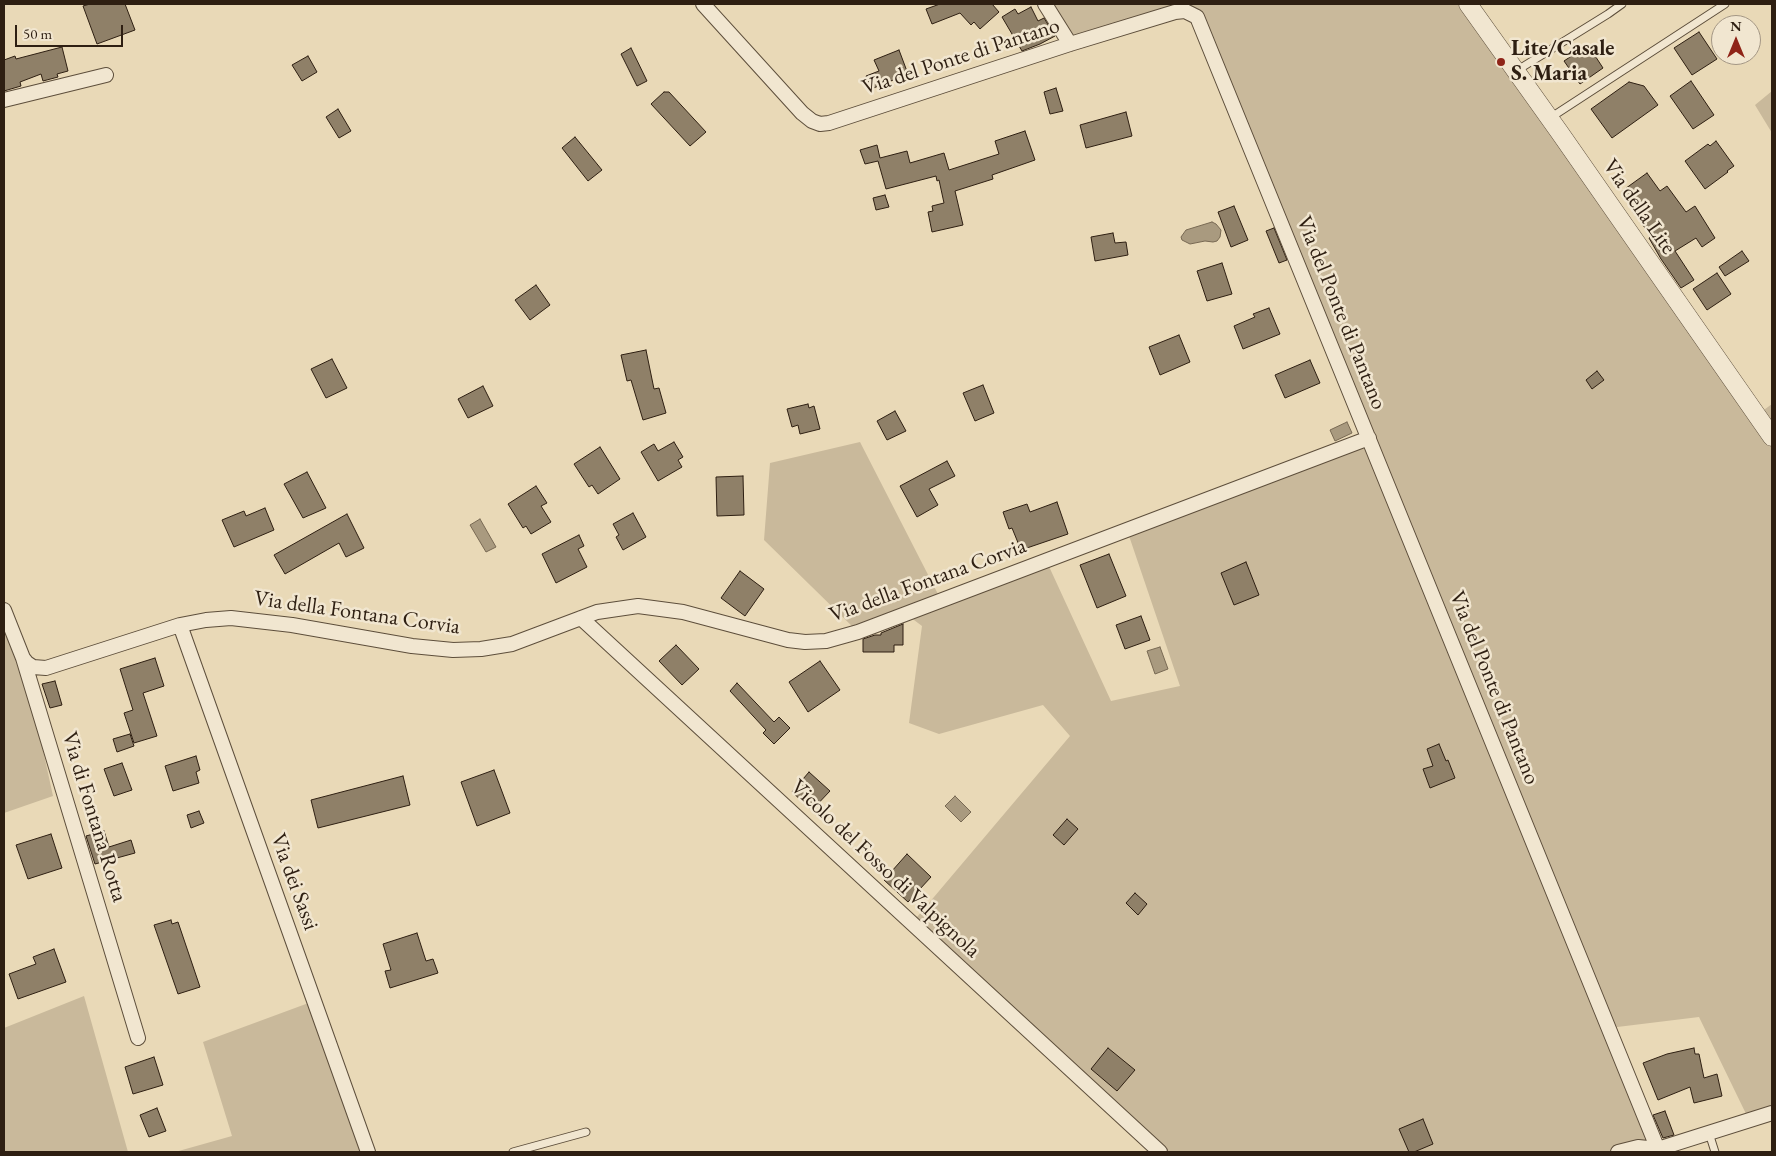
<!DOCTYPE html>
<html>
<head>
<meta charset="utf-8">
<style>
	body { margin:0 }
	#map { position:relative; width:1776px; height:1156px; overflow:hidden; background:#e9d9b7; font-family:"EB Garamond",serif }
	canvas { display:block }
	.frame { position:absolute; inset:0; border:5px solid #2e1f12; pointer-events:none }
	.north { position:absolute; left:1711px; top:15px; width:50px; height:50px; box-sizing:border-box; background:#f1e6d0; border:1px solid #a39684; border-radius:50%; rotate:0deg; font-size:14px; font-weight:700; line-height:20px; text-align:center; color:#2e1f12 }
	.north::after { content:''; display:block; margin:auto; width:18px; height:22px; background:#8f2418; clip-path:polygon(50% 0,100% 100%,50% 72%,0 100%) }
	.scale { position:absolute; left:15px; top:25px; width:108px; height:22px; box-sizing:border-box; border:2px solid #2e1f12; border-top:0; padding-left:6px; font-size:15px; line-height:18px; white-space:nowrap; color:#2e1f12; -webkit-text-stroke:4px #f1e6d0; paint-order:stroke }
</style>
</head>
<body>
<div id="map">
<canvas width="1776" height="1156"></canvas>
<div class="frame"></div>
<div class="north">N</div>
<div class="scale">50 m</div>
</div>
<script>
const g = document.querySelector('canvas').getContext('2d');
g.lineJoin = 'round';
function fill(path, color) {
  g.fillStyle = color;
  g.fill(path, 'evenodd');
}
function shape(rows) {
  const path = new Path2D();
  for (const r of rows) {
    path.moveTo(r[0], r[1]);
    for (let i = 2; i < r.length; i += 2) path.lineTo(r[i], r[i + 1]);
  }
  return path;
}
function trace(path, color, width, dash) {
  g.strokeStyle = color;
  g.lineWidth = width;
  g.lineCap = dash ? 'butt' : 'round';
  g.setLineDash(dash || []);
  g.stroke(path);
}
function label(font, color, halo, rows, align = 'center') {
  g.font = font + ' "EB Garamond",serif';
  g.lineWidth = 5;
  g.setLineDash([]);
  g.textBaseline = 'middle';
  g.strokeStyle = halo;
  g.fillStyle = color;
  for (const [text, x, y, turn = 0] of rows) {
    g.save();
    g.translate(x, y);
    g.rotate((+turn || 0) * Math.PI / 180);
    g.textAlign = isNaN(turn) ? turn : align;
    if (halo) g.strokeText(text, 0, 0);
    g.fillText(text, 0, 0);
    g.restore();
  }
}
fill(shape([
	[1045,4,1470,4,1757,415,1772,404,1772,1113,1749,1120,1699,1017,1609,1028,1658,1149,1618,1152,1160,1152,912,923,1070,736,1043,705,939,734,909,723,922,626,906,614,858,632,764,540,770,463,860,442,941,600,1046,560,1111,701,1180,686,1126,527,1369,438,1193,14,1070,44],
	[1772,91,1772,133,1755,105],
	[4,615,23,658,53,796,4,813],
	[84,996,128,1152,4,1152,4,1028],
	[314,1001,368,1152,175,1152,232,1136,203,1042]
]), '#c9b99b');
const water = shape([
	[1212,222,1216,224,1221,230,1220,237,1217,241,1213,242,1205,241,1190,244,1182,240,1181,237,1186,230,1212,222],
	[1347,422,1352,433,1335,441,1330,430,1347,422],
	[480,519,496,547,486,552,470,525,480,519],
	[1160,647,1168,669,1155,674,1147,651,1160,647],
	[955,796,971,812,961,822,945,806,955,796]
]);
fill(water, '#a99a7f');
trace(water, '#786953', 1);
const building = shape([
	[90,4,125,4,135,30,97,44,83,6,90,4],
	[940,4,992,4,999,12,980,29,974,22,971,25,960,13,932,24,926,9,940,4],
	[1031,7,1038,21,1044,18,1055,36,1040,44,1022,51,1002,17,1015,9,1018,14,1031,7],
	[1699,32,1717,59,1692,75,1674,48,1699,32],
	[1588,45,1603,68,1580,84,1564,61,1588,45],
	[62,47,68,71,57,74,58,77,43,81,41,74,20,82,21,86,4,91,4,60,15,56,16,59,62,47],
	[631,48,647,81,637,86,621,54,631,48],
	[899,50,908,74,871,89,866,76,879,71,874,60,899,50],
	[308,56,317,72,302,81,292,65,308,56],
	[1691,81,1714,115,1693,129,1670,96,1691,81],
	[1629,82,1644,86,1658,105,1612,138,1591,109,1629,82],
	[1056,88,1063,111,1050,114,1044,92,1056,88],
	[664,92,669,92,706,132,690,146,651,104,664,92],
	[338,109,351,131,339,138,326,117,338,109],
	[1126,112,1132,136,1086,148,1080,125,1126,112],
	[1025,131,1035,160,992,175,993,179,955,191,963,225,932,232,928,212,933,211,932,206,944,203,939,180,937,181,936,176,886,189,878,161,865,164,860,150,877,145,880,158,907,151,910,163,944,153,949,170,999,154,995,141,1025,131],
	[575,137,602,170,588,181,562,148,575,137],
	[1716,141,1734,166,1727,171,1728,172,1705,189,1685,161,1708,144,1710,146,1716,141],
	[1647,173,1660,191,1667,186,1686,212,1695,206,1715,238,1702,247,1696,238,1675,251,1694,280,1681,288,1661,259,1649,238,1651,236,1633,212,1636,209,1622,191,1647,173],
	[885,195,889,207,876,210,873,198,885,195],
	[1234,206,1248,240,1231,247,1218,212,1234,206],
	[1274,228,1287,260,1279,263,1266,231,1274,228],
	[1113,233,1115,243,1126,242,1128,255,1095,261,1091,237,1113,233],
	[1742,251,1749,261,1725,276,1719,267,1742,251],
	[1222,263,1232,294,1207,301,1197,271,1222,263],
	[1717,273,1731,294,1707,310,1693,289,1717,273],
	[536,285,550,305,530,320,515,300,536,285],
	[1269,308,1280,334,1243,349,1234,326,1255,317,1253,314,1269,308],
	[1179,335,1190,362,1160,375,1149,347,1179,335],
	[646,350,654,389,659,388,666,413,643,420,631,380,627,381,621,355,646,350],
	[332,359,347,388,326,398,311,369,332,359],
	[1310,360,1320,383,1285,398,1275,375,1310,360],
	[1597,371,1604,380,1592,389,1586,380,1597,371],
	[983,385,994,413,975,421,963,393,983,385],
	[483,386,493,406,468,418,458,399,483,386],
	[808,404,809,408,814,406,820,429,800,434,798,425,792,427,787,409,808,404],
	[895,411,906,431,887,440,877,421,895,411],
	[674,442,683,457,678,460,682,467,658,481,641,452,654,444,658,451,674,442],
	[600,447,620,479,598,494,592,485,589,487,574,464,600,447],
	[947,461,955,476,929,489,938,505,917,517,900,486,947,461],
	[307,472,326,508,303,518,284,484,307,472],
	[743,476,744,515,717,516,716,477,743,476],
	[536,486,547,503,541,506,551,522,531,534,526,526,523,528,508,504,536,486],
	[1057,502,1068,534,1021,550,1012,528,1009,529,1003,512,1027,504,1030,512,1057,502],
	[265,508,274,530,234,547,222,520,244,511,246,516,265,508],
	[633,513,646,537,623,550,616,537,619,535,613,524,633,513],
	[347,514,364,548,346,557,339,543,285,574,274,555,347,514],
	[579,535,584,546,578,549,587,567,556,583,542,554,579,535],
	[1109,554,1126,596,1097,608,1080,565,1109,554],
	[1246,562,1259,595,1234,605,1221,573,1246,562],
	[740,571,764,589,745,616,721,598,740,571],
	[1141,616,1150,640,1125,649,1116,625,1141,616],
	[903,624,903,645,894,645,894,652,863,652,863,639,875,635,881,635,881,633,903,624],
	[676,645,699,669,682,685,659,661,676,645],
	[155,658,164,686,143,693,157,736,134,743,124,713,133,710,120,669,155,658],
	[820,661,840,690,808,712,789,682,820,661],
	[55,681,62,705,50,708,42,684,55,681],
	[737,683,774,722,779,717,790,728,774,744,763,733,766,730,730,691,737,683],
	[130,734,134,746,117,752,113,739,130,734],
	[1439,744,1446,761,1448,760,1455,778,1430,788,1423,769,1433,766,1427,749,1439,744],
	[196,756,200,770,196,772,199,783,173,791,165,766,196,756],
	[122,763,132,790,114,796,104,769,122,763],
	[494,770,510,813,477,826,461,782,494,770],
	[809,772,830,791,812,810,792,792,809,772],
	[403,776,410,805,318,828,311,800,403,776],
	[199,811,204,823,191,828,187,815,199,811],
	[1067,819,1078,829,1064,845,1053,835,1067,819],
	[104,831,109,847,131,840,135,853,95,864,86,836,104,831],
	[51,834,62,868,28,879,16,845,51,834],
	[907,854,931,877,908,902,884,880,907,854],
	[1135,893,1147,904,1138,915,1126,903,1135,893],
	[171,920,172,924,178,922,200,987,178,994,154,925,171,920],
	[417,933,426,961,433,959,438,973,390,988,385,971,391,970,383,944,417,933],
	[54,949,66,982,18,999,9,974,36,964,33,957,54,949],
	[1108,1048,1135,1070,1117,1091,1091,1069,1108,1048],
	[1694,1048,1695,1054,1699,1054,1704,1078,1717,1074,1722,1096,1694,1103,1690,1087,1658,1100,1643,1063,1667,1054,1694,1048],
	[154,1057,163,1085,133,1094,125,1067,154,1057],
	[157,1108,166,1131,149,1137,140,1115,157,1108],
	[1665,1111,1674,1135,1663,1138,1653,1115,1665,1111],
	[1423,1119,1433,1144,1414,1152,1409,1152,1399,1129,1423,1119]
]);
fill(building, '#8f8068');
trace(building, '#2e1f12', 1);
const service = shape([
	[1516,71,1608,14,1622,4],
	[1550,118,1725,4],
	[1709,1133,1715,1152],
	[513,1152,586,1132]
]);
const minor = shape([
	[703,4,802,113,812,121,820,124,829,123,1070,44,1175,12,1185,11,1197,17,1659,1152],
	[1045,4,1070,44],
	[4,100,106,75],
	[4,610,23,658,138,1038],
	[581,618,1160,1152],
	[180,625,368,1152],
	[23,658,27,663,33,667,46,668,180,625,206,620,231,618,292,625,412,646,453,650,481,649,512,644,597,612,638,606,683,612,788,640,805,642,826,641,858,632,1369,438],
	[1618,1152,1638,1147,1658,1149,1772,1113]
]);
const tertiary = shape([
	[1468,4,1560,133,1772,437]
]);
trace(service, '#5d4e3b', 9);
trace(minor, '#5d4e3b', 16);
trace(tertiary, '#5d4e3b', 19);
trace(service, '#f1e6d0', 7);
trace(minor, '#f1e6d0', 14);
trace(tertiary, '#f1e6d0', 18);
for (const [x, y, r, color] of [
	[1501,62,5,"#8f2418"]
]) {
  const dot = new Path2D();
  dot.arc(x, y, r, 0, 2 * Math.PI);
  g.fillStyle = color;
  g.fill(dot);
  trace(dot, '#f1e6d0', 2);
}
label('bold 22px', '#2e1f12', '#f1e6d0', [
	["Lite/Casale",1511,49],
	["S. Maria",1511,74]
], 'left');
label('22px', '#2e1f12', '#f1e6d0', [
	["Via del Ponte di Pantano",961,57,-18],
	["Via della Lite",1639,207,55],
	["Via del Ponte di Pantano",1341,313,68],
	["Via della Fontana Corvia",928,581,-20],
	["Via della Fontana Corvia",357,613,8],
	["Via del Ponte di Pantano",1494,688,68],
	["Via di Fontana Rotta",94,817,73],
	["Vicolo del Fosso di Valpignola",885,869,43],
	["Via dei Sassi",294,882,70]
]);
</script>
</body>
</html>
